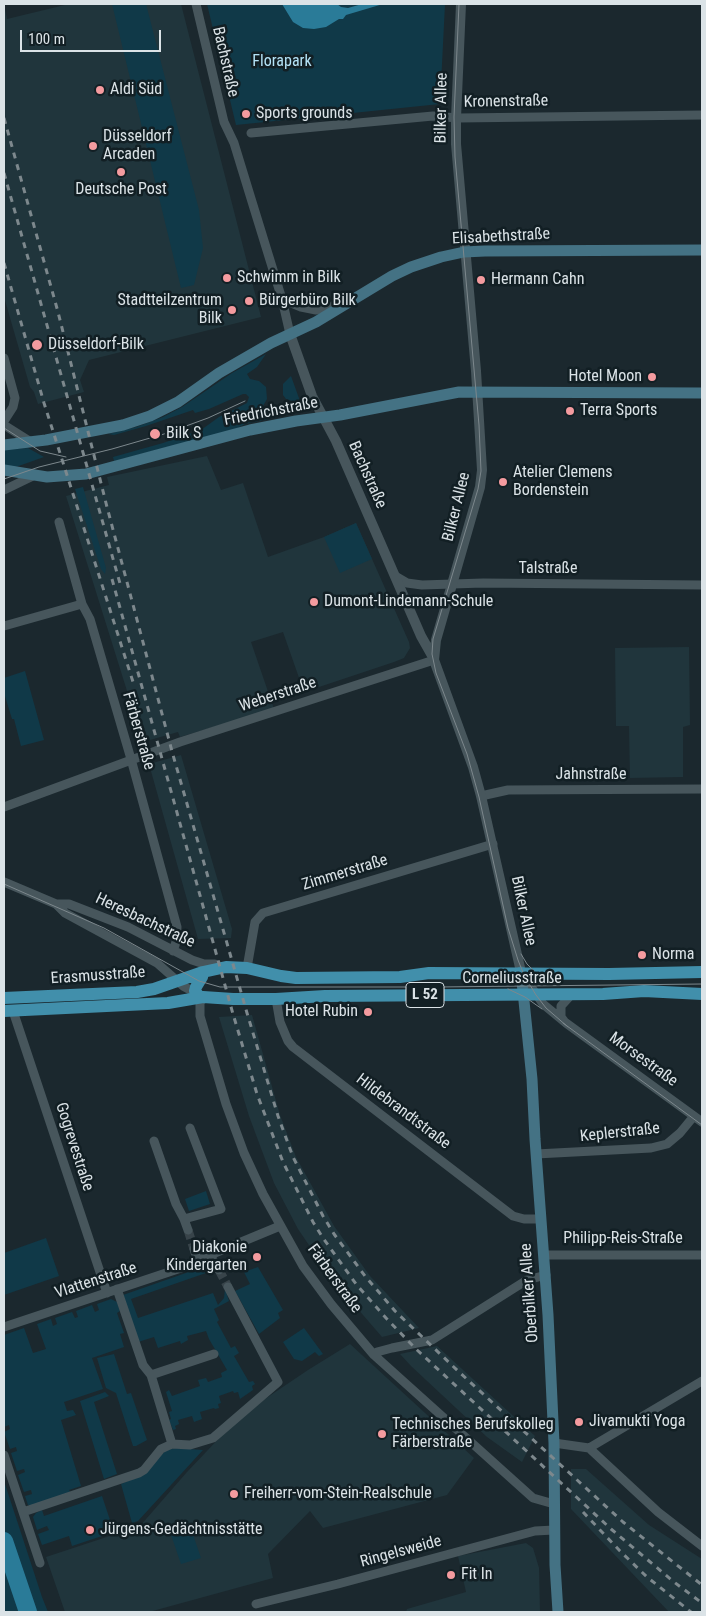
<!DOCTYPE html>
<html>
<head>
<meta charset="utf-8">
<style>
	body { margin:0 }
	#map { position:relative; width:706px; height:1616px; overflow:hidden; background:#1b282e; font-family:"Roboto Condensed",sans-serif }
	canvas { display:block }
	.frame { position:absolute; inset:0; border:5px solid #dbe3e7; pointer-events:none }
	.scale { position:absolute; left:20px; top:30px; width:141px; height:22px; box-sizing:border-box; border:2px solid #dbe3e7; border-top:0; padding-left:6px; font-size:15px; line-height:18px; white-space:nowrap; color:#dbe3e7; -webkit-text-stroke:4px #121f24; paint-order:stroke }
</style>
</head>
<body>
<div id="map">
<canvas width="706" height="1616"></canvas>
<div class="frame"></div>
<div class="scale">100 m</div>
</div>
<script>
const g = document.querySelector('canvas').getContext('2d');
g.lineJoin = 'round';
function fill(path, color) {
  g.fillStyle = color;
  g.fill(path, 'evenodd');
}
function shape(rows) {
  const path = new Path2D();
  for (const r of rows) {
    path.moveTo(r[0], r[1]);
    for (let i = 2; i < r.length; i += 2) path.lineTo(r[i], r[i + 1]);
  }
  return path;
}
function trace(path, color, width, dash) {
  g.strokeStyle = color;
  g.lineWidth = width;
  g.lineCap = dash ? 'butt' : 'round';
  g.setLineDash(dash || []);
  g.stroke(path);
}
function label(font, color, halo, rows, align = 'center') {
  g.font = font + ' "Roboto Condensed",sans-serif';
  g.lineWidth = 5;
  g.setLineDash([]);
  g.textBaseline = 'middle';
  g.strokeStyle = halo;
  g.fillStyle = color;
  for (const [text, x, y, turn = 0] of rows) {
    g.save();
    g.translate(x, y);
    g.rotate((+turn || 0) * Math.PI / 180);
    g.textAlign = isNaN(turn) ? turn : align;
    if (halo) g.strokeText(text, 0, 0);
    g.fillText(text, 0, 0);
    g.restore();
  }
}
fill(shape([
	[4,4,7,19,69,4,181,4,261,317,89,360,80,380,84,392,38,404,34,392,30,387,4,297],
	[207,456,221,490,243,483,268,557,324,537,356,523,409,642,410,648,404,658,394,662,304,692,283,632,251,642,274,709,180,737,178,732,143,742,66,496,109,485,107,477],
	[689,647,690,725,683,727,683,777,630,778,629,726,616,726,615,648],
	[181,755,232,929,231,938,198,939,149,764],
	[252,1015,280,1115,296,1157,334,1226,370,1276,419,1328,382,1337,332,1279,298,1229,274,1183,249,1116,219,1017],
	[350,1344,474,1458,447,1495,323,1528,310,1511,268,1554,273,1578,149,1612,65,1612,46,1557,140,1526,187,1472,225,1432,246,1414,265,1399,308,1370],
	[437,1346,535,1436,522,1462,487,1437,411,1366,400,1354],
	[571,1469,586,1469,649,1525,702,1559,702,1612,669,1612,571,1509],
	[526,1543,533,1548,539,1568,540,1612,406,1612,407,1609,466,1592,458,1556]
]), '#20353c');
fill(shape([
	[112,4,146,4,199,210,203,248,194,285,181,288],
	[207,4,445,4,440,104,236,125],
	[266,354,257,367,247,374,250,379,259,381,266,387,267,399,263,406,265,412,280,410,290,414,245,424,234,430,114,461,113,457,163,443,201,430,219,417,247,403,249,397,246,394,243,394,209,409,195,413,193,410,146,426,114,435,108,434,136,427,163,417,182,407,232,373],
	[291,376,300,401,296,402,286,399,283,395,283,384],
	[28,448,44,457,13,468,4,466,4,449],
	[83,487,106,568,105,574,101,569,75,489],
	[356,523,372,559,340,573,324,537],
	[25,671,44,740,21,746,14,719,12,719,4,693,4,678],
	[206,1191,210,1204,189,1211,185,1199],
	[46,1238,59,1276,4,1295,4,1253],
	[203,1267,206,1273,131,1299,138,1318,213,1293,218,1305,224,1298,225,1289,229,1301,214,1309,219,1320,217,1322,231,1348,235,1346,239,1353,234,1356,249,1382,253,1381,255,1384,252,1386,253,1390,240,1399,238,1392,234,1393,233,1391,219,1396,221,1403,218,1404,219,1408,215,1409,214,1408,200,1412,202,1419,194,1422,192,1416,178,1420,179,1424,175,1426,176,1429,173,1430,169,1420,171,1419,169,1412,172,1411,166,1392,169,1390,172,1396,200,1386,198,1380,206,1378,208,1382,222,1377,221,1373,227,1370,209,1339,206,1331,187,1336,188,1340,181,1344,180,1341,158,1348,154,1337,138,1342,123,1295],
	[258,1267,283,1310,278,1313,280,1318,259,1334,235,1291,250,1284,244,1272],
	[111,1299,117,1302,120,1311,117,1313,124,1333,120,1334,124,1347,92,1358,103,1389,64,1402,67,1411,73,1410,76,1415,61,1420,81,1486,69,1490,71,1493,32,1506,28,1505,25,1496,32,1494,31,1490,24,1492,18,1475,25,1472,24,1469,17,1471,11,1453,17,1451,16,1447,10,1449,4,1432,10,1429,9,1425,4,1427,4,1345,5,1344,4,1335,24,1328,33,1353,46,1349,37,1324,51,1319,53,1326,57,1324,55,1318,72,1312,75,1318,78,1317,76,1311,92,1305,95,1312,99,1310,97,1304],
	[304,1328,323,1354,319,1356,315,1352,302,1361,294,1359,283,1342],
	[114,1354,127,1394,131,1393,147,1440,136,1446,133,1446,116,1393,106,1388,97,1358],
	[105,1392,109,1396,94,1402,117,1474,104,1479,80,1401],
	[176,1448,203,1450,138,1521,132,1523,121,1484,143,1474,166,1450],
	[4,1481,42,1597,48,1612,4,1612],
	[102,1496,114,1532,72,1546,69,1536,42,1545,38,1534,49,1530,47,1526,37,1530,33,1517,36,1513,42,1510,44,1516],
	[189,1523,201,1558,181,1564,169,1529]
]), '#103948');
fill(shape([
	[282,4,337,4,341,7,348,8,362,4,383,4,346,15,343,19,339,19,326,27,314,29,303,28,293,22]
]), '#2a7b98');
trace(shape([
	[4,1541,28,1612]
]), '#2a7b98', 18);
trace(shape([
	[188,1230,194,1249],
	[219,1270,228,1287]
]), '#38444a', 9, [9, 4.5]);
trace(shape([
	[196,4,224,122,234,143,249,192,282,299,290,334],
	[251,133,433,116,458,118,702,115],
	[282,299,301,307,316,310,341,304],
	[4,358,15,398,13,407,4,421],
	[4,425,31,442],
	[4,490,33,476],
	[59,522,82,604,90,619,131,759,177,927,176,942,173,951],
	[395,576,407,583,422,585,483,583,702,585],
	[4,626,82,604],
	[481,796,508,790,702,789],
	[4,807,180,742,434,660],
	[4,882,56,904,65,913,157,963,183,986,203,997,200,1003,200,1016,226,1104,244,1153,263,1194,303,1266,331,1304,374,1355,533,1498,554,1504],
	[56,904,69,904,128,927,192,960,204,964,215,964,221,967],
	[247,968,255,922,263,913,493,844],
	[521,972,543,1004,566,1023,702,1122],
	[276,999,280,1022,288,1041,293,1047,513,1216,524,1219,541,1219],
	[13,1011,107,1293],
	[564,1021,561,1017,561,1006,571,995],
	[154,1141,176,1204,184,1219],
	[536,1154,651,1148,667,1144,680,1133,694,1116],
	[188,1230,184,1219,221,1209,190,1128],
	[194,1249,198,1262],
	[210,1255,219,1270],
	[544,1255,702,1255],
	[4,1327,190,1265,210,1255,280,1226],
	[374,1355,377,1352,392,1348,432,1340,527,1280,546,1275],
	[151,1375,214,1354],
	[554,1443,589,1448,702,1381],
	[172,1444,190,1445,213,1438,278,1382,228,1287],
	[589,1448,658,1512,702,1546],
	[4,1455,40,1563],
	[23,1512,139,1473,144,1470,161,1449,172,1444,151,1375,143,1365,117,1289],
	[256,1604,338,1584,535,1531,554,1530]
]), '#47565c', 9);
trace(shape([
	[461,4,456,118,456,144,476,371,482,470,480,487,436,640,434,660,473,767,481,796,521,972],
	[290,334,312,396,336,441,421,636,434,659]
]), '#47565c', 10);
trace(shape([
	[4,445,46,440,123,425,150,416,178,402,219,373,271,343,316,322,392,276,411,267,441,257,464,252,485,251,702,250],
	[4,470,47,477,86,474,250,430,296,421,340,415,459,392,702,393],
	[521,972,532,1079,535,1139,548,1315,554,1443,555,1565,558,1612]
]), '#447284', 11);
trace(shape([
	[198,995,195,991,196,987,202,977,203,972],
	[4,998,137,992,154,989,203,972,226,967,247,968,281,976,296,978,400,977,429,973,609,974,702,972],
	[4,1011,168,1003,203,997,233,999,276,999,325,996,603,994,644,991,702,994]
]), '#418fab', 12);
trace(shape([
	[459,4,454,117,455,157,479,425,481,471,478,489,433,639,432,654,436,673,467,754,479,797,508,928,518,960,524,975,536,995,546,1008,568,1027],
	[4,428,40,451,66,457],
	[4,479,39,467,112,449,164,434,208,418,245,401],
	[4,884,104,928,199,981,220,987,438,987,702,984],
	[521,954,527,964,536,973,547,979,560,981],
	[508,989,525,997,542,1009],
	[563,1023,702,1125]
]), '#7d888d', 1);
trace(shape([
	[4,118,58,312,107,507,173,755,247,1013,278,1116,293,1157,323,1216,334,1234,365,1276,395,1311,458,1371,623,1522,702,1585],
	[4,173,121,587],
	[4,263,44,403,134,685],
	[112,579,233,1014,257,1094,283,1162,313,1222,323,1238,356,1284,386,1318,416,1349,611,1529,674,1582,702,1603],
	[583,1512,620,1551,647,1577,691,1612]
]), '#7d888d', 3, [6, 6]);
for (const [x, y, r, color] of [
	[100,90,5,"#f49b9f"],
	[246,114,5,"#f49b9f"],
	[93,146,5,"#f49b9f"],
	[121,172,5,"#f49b9f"],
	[227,278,5,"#f49b9f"],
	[481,280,5,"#f49b9f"],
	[249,301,5,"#f49b9f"],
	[232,310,5,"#f49b9f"],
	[37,345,6,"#f49b9f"],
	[652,377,5,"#f49b9f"],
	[570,411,5,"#f49b9f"],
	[155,434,6,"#f49b9f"],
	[503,482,5,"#f49b9f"],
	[314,602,5,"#f49b9f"],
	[642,955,5,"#f49b9f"],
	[368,1012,5,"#f49b9f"],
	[257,1257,5,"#f49b9f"],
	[579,1422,5,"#f49b9f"],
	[382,1434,5,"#f49b9f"],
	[234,1494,5,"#f49b9f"],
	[90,1530,5,"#f49b9f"],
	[451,1575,5,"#f49b9f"]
]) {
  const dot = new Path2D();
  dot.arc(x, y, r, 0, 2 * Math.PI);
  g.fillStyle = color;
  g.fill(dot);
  trace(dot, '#121f24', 2);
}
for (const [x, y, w] of [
	[425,995,38]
]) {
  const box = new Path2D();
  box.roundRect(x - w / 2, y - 12.5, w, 25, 4);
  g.fillStyle = '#121f24';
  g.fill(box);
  trace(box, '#dbe3e7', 1);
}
label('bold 15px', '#dbe3e7', null, [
	["L 52",425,995]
]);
label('16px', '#dbe3e7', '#121f24', [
	["Bachstraße",225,62,77],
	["Kronenstraße",506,102,-1],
	["Bilker Allee",442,108,-89],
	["Elisabethstraße",501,237,-3],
	["Friedrichstraße",271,412,-11],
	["Bachstraße",367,475,66],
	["Bilker Allee",457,507,-76],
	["Talstraße",548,569],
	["Weberstraße",278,695,-18],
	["Färberstraße",138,731,74],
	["Jahnstraße",591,775],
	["Zimmerstraße",345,873,-17],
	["Bilker Allee",523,911,78],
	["Heresbachstraße",145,921,25],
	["Erasmusstraße",98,976,-4],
	["Corneliusstraße",512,979],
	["Morsestraße",643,1060,36],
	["Hildebrandtstraße",403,1112,37],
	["Keplerstraße",620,1133,-6],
	["Gogrevestraße",74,1147,72],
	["Philipp-Reis-Straße",623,1239],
	["Färberstraße",334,1279,54],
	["Vlattenstraße",96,1281,-18],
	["Oberbilker Allee",530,1293,-94],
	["Ringelsweide",401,1552,-15]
]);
label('16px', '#b3e2f6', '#121f24', [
	["Florapark",282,62]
]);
label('16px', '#dbe3e7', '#121f24', [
	["Aldi Süd",110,90],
	["Sports grounds",256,114],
	["Düsseldorf",103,137],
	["Arcaden",103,155],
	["Deutsche Post",121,190,"center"],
	["Schwimm in Bilk",237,278],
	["Hermann Cahn",491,280],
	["Stadtteilzentrum",222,301,"right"],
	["Bilk",222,319,"right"],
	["Bürgerbüro Bilk",259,301],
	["Düsseldorf-Bilk",48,345],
	["Hotel Moon",642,377,"right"],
	["Terra Sports",580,411],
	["Bilk S",166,434],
	["Atelier Clemens",513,473],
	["Bordenstein",513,491],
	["Dumont-Lindemann-Schule",324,602],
	["Norma",652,955],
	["Hotel Rubin",358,1012,"right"],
	["Diakonie",247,1248,"right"],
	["Kindergarten",247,1266,"right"],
	["Jivamukti Yoga",589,1422],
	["Technisches Berufskolleg",392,1425],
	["Färberstraße",392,1443],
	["Freiherr-vom-Stein-Realschule",244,1494],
	["Jürgens-Gedächtnisstätte",100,1530],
	["Fit In",461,1575]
], 'left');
</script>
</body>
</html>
